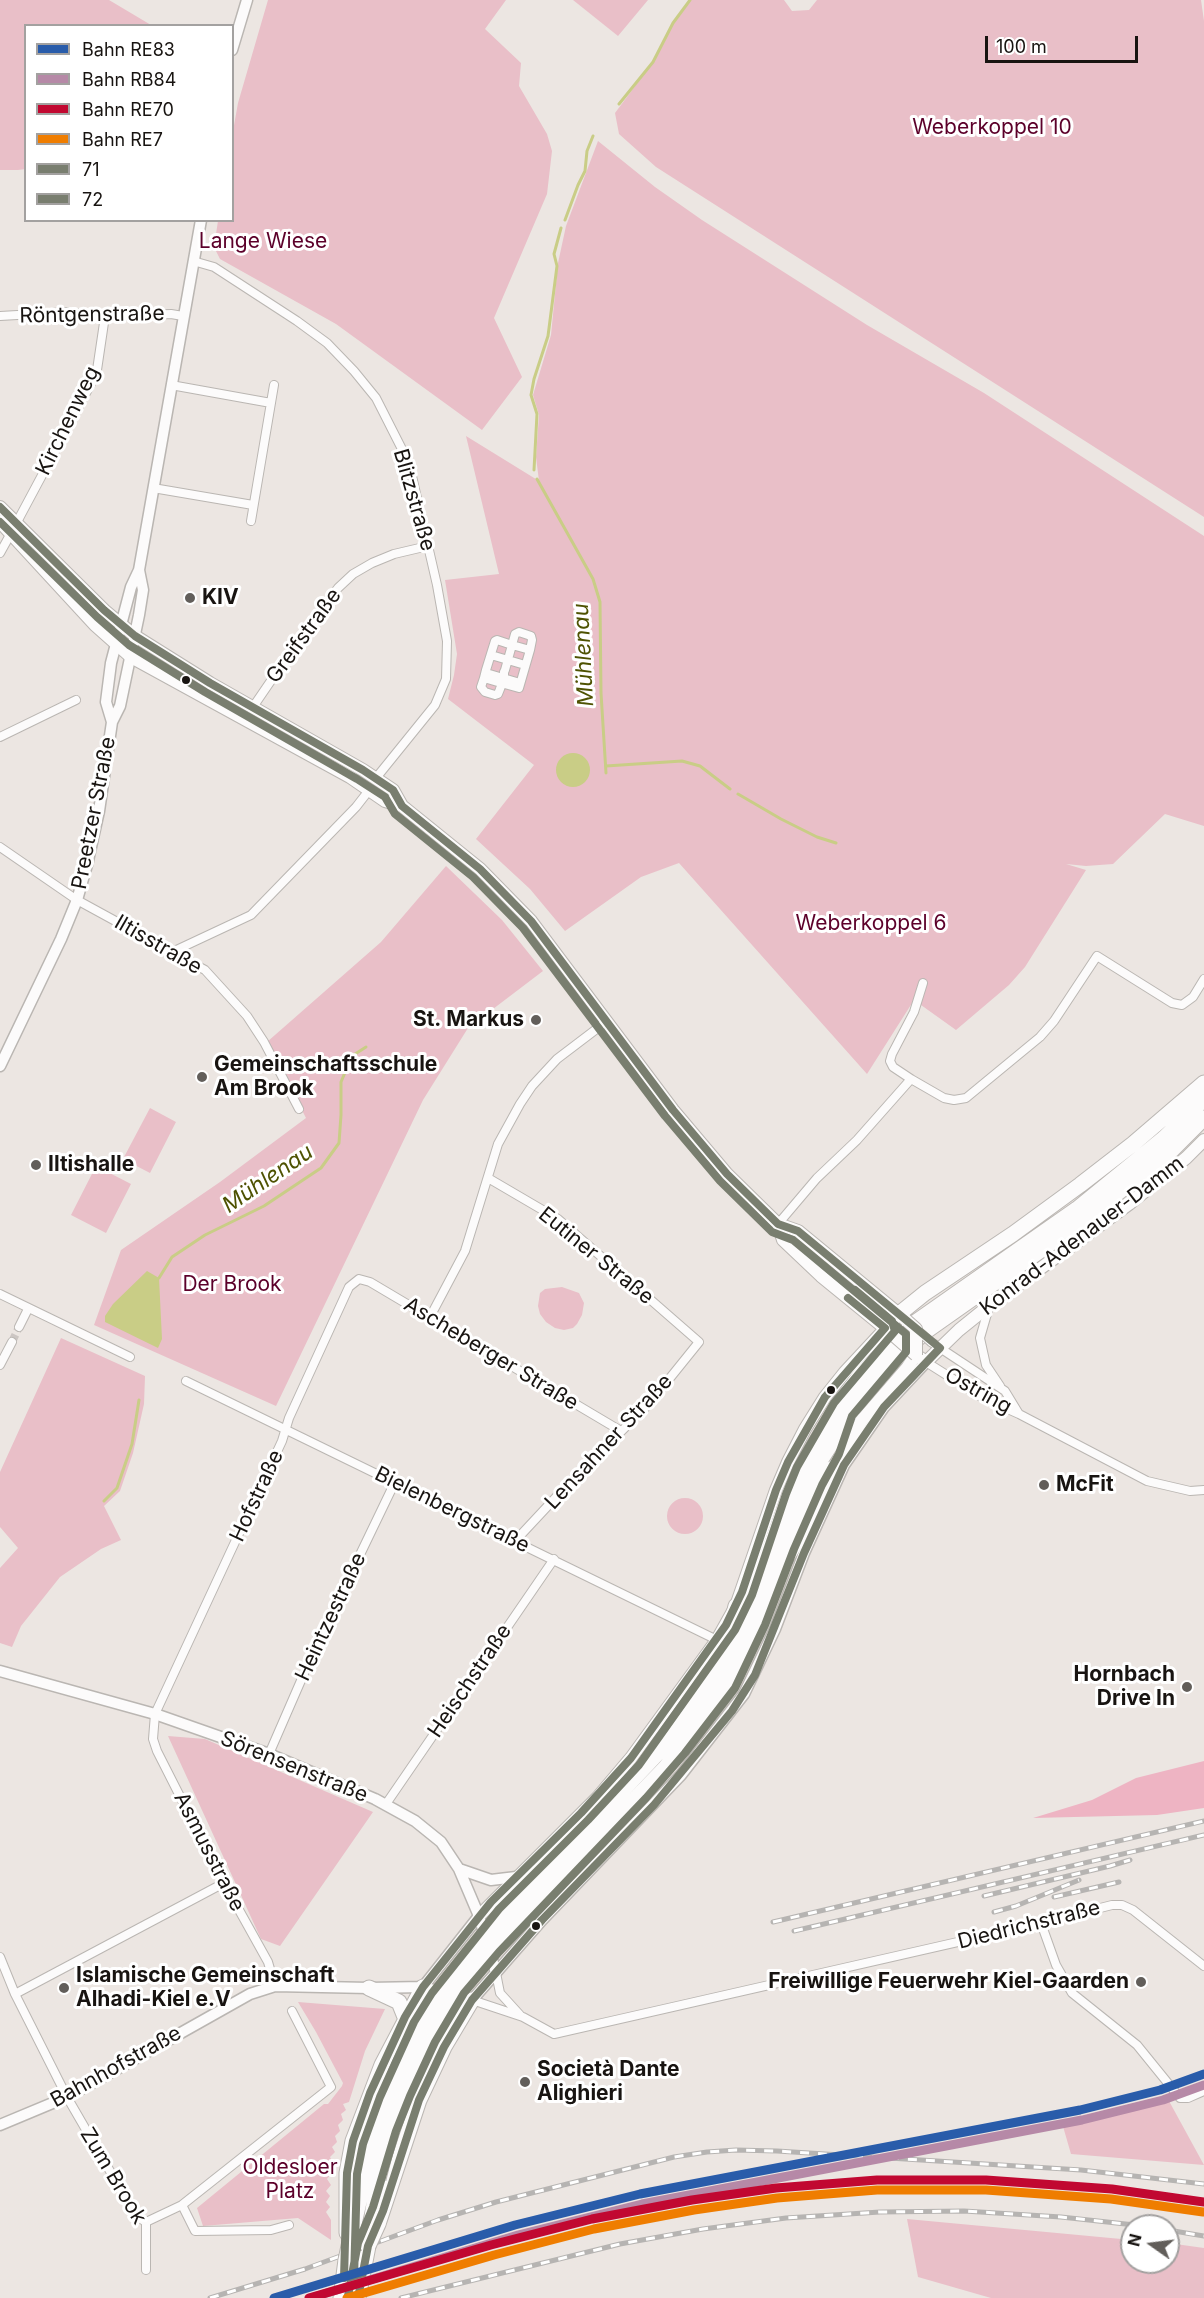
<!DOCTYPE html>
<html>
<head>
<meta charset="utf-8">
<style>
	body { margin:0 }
	#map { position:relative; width:1204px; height:2298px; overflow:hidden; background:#ece6e2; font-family:Inter,sans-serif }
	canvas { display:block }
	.legend { position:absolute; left:24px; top:24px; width:210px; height:198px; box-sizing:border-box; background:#fff; border:2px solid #a3a1a0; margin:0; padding:8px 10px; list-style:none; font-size:18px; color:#181411 }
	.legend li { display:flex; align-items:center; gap:12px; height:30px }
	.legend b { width:30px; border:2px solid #a3a1a0 }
	.north { position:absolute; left:1120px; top:2214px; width:60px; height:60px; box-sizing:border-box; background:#fff; border:2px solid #a3a1a0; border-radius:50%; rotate:284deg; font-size:16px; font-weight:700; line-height:24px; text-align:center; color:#181411 }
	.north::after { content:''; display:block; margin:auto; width:21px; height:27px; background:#625e5a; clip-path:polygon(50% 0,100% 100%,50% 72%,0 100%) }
	.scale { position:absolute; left:985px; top:36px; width:153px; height:27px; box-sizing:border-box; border:3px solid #181411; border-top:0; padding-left:8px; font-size:18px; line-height:21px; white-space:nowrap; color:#181411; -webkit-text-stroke:4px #fff; paint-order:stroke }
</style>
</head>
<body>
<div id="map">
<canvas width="1204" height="2298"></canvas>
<ul class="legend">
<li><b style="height:8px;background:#295caa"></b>Bahn RE83</li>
<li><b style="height:8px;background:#b689a7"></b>Bahn RB84</li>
<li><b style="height:8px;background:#c10831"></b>Bahn RE70</li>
<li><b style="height:8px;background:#ef7d00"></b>Bahn RE7</li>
<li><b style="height:8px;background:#797e6f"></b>71</li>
<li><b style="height:8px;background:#797e6f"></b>72</li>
</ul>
<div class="north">N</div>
<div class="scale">100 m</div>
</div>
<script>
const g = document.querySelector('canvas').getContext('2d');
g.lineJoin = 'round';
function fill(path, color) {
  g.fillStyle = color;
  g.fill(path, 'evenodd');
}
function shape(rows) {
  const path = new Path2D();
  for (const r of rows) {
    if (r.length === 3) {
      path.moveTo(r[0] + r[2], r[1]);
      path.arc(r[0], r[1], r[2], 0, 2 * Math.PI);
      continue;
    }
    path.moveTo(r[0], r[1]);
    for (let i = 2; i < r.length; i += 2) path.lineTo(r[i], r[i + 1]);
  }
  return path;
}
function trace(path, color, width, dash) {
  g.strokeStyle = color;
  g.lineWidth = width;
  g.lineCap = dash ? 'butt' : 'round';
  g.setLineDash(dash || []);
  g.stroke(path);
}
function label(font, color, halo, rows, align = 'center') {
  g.font = font + ' Inter,sans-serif';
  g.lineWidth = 6;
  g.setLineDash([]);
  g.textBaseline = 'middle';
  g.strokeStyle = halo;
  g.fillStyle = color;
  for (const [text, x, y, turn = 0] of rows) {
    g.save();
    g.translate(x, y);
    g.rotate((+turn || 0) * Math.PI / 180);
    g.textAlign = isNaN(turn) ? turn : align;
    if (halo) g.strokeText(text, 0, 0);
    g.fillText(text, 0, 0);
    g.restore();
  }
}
fill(shape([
	[0,0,109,0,151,25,26,26,26,169,18,170,0,170],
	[268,0,506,0,485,29,521,63,519,86,547,134,552,151,547,194,494,318,522,377,482,430,336,324,220,259,214,247,218,221,232,220,233,131,238,103],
	[573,0,648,0,618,36],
	[690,0,784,0,792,11,809,10,817,0,1201,0,1204,21,1204,517,656,167,619,134,615,113,653,62,673,23],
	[598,141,655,187,702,220,867,325,984,393,1204,536,1204,826,1165,814,1113,864,1086,866,1066,864,1086,870,1025,967,1009,985,956,1030,914,1000,867,1074,679,863,641,877,565,931,530,889,476,839,534,765,448,699,454,675,457,654,445,580,499,574,466,436,539,481,536,457,539,415,533,395,551,335,558,263,566,226],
	[446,866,502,920,543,971,468,1028,423,1100,276,1406,94,1325,121,1250,220,1182,306,1118,267,1042,381,942],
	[150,1108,176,1122,150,1173,123,1159],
	[96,1166,131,1184,106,1233,71,1215],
	[562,1287,579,1293,584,1303,582,1315,577,1324,573,1328,564,1330,555,1328,546,1322,540,1314,538,1306,540,1293,545,1289],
	[61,1338,145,1376,144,1404,133,1453,120,1491,104,1506,121,1540,101,1549,60,1577,21,1626,12,1647,0,1643,0,1568,18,1548,0,1527,0,1472],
	[685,1516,18],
	[168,1736,205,1739,373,1812,280,1946,261,1939],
	[298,2002,385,2009,365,2051,349,2102,343,2104,346,2110,341,2114,343,2120,338,2125,340,2131,335,2136,337,2142,332,2147,335,2152,330,2157,333,2163,328,2168,331,2174,327,2179,331,2185,326,2191,330,2196,326,2202,330,2207,326,2212,331,2220,331,2240,298,2218,203,2226,197,2208,324,2104,328,2104,342,2086,343,2083,316,2032],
	[1169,2101,1204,2165,1071,2154,1062,2123],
	[907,2219,1132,2240,1132,2262,1168,2262,1168,2243,1204,2248,1204,2298,991,2298,918,2277]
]), '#e9bfc8');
fill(shape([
	[1204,1761,1204,1808,1157,1815,1033,1818,1092,1800,1136,1778]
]), '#eeb4c3');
fill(shape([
	[573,770,17],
	[147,1271,159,1278,162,1339,158,1348,105,1322,105,1316,113,1304]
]), '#c9cd86');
trace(shape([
	[619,104,653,62,673,23,690,0],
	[565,220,578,185,585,171,587,151,593,136],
	[534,470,537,414,531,395,534,379,548,336,557,266,554,254,561,228],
	[537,479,593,579,600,602,601,693,606,773],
	[606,766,682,761,700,766,730,789],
	[738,794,781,819,817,837,836,843],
	[159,1278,172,1257,205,1235,264,1206,321,1168,339,1143,341,1115,341,1082,352,1056,366,1047],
	[104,1501,117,1488,132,1444,139,1400]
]), '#c9cd86', 3);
trace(shape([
	[12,1342,19,1327]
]), '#ccc6c3', 8, [8, 4]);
const street = shape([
	[193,261,214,267,297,321,327,343,354,371,376,398,409,463,437,585,447,641,446,679,435,705,376,778],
	[0,316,69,312,105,316,171,314,183,316],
	[171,385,271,403],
	[153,488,253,505],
	[251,521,274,385],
	[17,522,93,380,97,370,105,316],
	[0,553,10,535],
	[491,655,525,665],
	[486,673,520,683],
	[484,678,501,683,519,688,530,650,512,645,497,640,495,641,486,670,484,678,481,687,485,692,495,695,498,694,500,689,501,686,501,683,503,678,504,675,504,672,505,670,512,645,515,634,519,632,531,636,532,640,530,650],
	[253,707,309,625,338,588,353,574,372,563,394,554,428,546],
	[0,737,76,700],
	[0,847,77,900,205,970,247,1016,264,1042,299,1109],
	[172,952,251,915,356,807,370,789],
	[911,1079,893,1067,890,1061,892,1054,914,1012,923,983],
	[488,1178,558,1219,699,1342,649,1404,572,1480,516,1540],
	[778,1224,817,1178,857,1140,911,1079,944,1098,954,1100,966,1098,1040,1037,1054,1021,1097,956,1172,1003,1182,1005,1193,997,1204,979],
	[0,1294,130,1357],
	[989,1307,980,1338,986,1365,1000,1386],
	[430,1317,465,1251,498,1144,520,1104,532,1086,557,1059,607,1021],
	[19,1327,28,1309],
	[931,1342,1005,1391,1019,1414],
	[926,1362,983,1398,1019,1414,1147,1481,1190,1491,1204,1490],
	[0,1365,12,1342],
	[186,1381,717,1640],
	[269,1754,316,1646,395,1482],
	[386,1804,554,1559],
	[1041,1923,1056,1965,1072,1993,1137,2045,1180,2098,1188,2098,1204,2091],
	[0,1957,15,1994,67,2097,136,2216,146,2222],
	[496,1973,500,1993,520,2015],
	[275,1986,268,1962,224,1883,157,1751,153,1739,155,1714,282,1441,289,1418,349,1287,359,1279,370,1282,621,1431],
	[15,1994,224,1883],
	[472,2000,523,2017,554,2034,1041,1923,1112,1905,1122,1905,1133,1910,1204,1966],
	[182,2205,195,2231,271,2230,289,2225],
	[146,2222,182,2205,331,2087,292,2011],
	[146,2222,146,2270]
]);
const secondary = shape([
	[232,50,247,0],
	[112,722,106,702,111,663,131,587,139,570,201,220],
	[0,1066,61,939,77,900,87,865,99,811,112,722,120,706,139,615,143,590,139,570],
	[0,1671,155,1714,269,1754,375,1799,415,1821,441,1842,459,1869,479,1916,496,1973],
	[459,1869,491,1880,516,1877],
	[423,1987,479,1916],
	[0,2125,67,2097,250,1994,275,1986,369,1988,423,1987,472,2000,542,1920,681,1775,744,1694,775,1629,804,1553,844,1465,884,1407,926,1362]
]);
const primary = shape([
	[0,507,104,610,135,636,210,683,363,770,393,790,402,806,480,869,531,921,673,1110,727,1174,778,1224,798,1231,906,1320],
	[0,522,95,625,131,657,350,777,385,801,402,806],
	[778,1224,783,1240,821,1276,891,1333],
	[833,1468,862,1420,907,1368,916,1355,926,1362,959,1330,990,1305,1129,1204,1186,1158,1204,1140],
	[479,1916,598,1797,631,1758,717,1640,736,1606,776,1490,788,1462,805,1429,825,1397,845,1372,899,1314]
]);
const highway = shape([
	[899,1314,925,1293,1013,1234,1080,1185,1133,1144,1204,1083],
	[785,1560,800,1536,833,1468],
	[729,1635,736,1606],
	[553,1864,671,1739,719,1671,746,1614,790,1493,809,1454,841,1401,861,1374,916,1322,1077,1209,1164,1138,1204,1099],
	[563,1874,665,1768,700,1723,730,1678,758,1623,803,1497,822,1458,863,1394,902,1352,926,1331,1082,1221,1173,1149,1204,1118],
	[369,1988,399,2002,405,2017],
	[371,2223,378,2179],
	[378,2224,419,2100,444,2047,472,2000],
	[353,2228,365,2176],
	[347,2233,347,2173,353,2141,382,2065,423,1987],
	[341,2298,346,2260],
	[358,2298,368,2246]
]);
trace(street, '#bab6b2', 10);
trace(secondary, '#bab6b2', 13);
trace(primary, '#bab6b2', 14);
trace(highway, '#bab6b2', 17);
trace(street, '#fcfbfb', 8);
trace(secondary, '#fcfbfb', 10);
trace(primary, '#fcfbfb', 12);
trace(highway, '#fcfbfb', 15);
const rail = shape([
	[984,1896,1110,1866,1130,1860],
	[1054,1897,1119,1882],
	[994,1912,1016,1906,1079,1880],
	[773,1922,1204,1821],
	[794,1931,1204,1835],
	[1168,2230,1204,2236],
	[210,2298,305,2269,438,2220,496,2202,674,2157,707,2152,736,2150,777,2151,1081,2170,1204,2184],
	[401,2298,620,2244,703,2229,786,2218,880,2212,964,2211,1061,2217,1144,2226]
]);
trace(rail, '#b6b4b2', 5);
trace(rail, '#fff', 3, [9]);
const streetBridge = shape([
	[916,1329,931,1342]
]);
const primaryBridge = shape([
	[907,1321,916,1329,916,1355],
	[892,1334,916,1355]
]);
const highwayBridge = shape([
	[365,2176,384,2104,400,2064,418,2027,443,1987,471,1951,504,1914,553,1864],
	[378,2179,396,2108,420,2051,443,2009,481,1959,563,1874],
	[368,2246,378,2224],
	[346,2260,352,2232]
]);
trace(streetBridge, '#bab6b2', 10, []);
trace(primaryBridge, '#bab6b2', 14, []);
trace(highwayBridge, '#bab6b2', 17, []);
trace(streetBridge, '#fcfbfb', 8);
trace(primaryBridge, '#fcfbfb', 12);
trace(highwayBridge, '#fcfbfb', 15);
trace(shape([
	[0,507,104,610,135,636,210,683,363,770,393,790,402,806,480,869,531,921,673,1110,727,1174,778,1224,798,1231,940,1348,884,1407,844,1465,804,1553,755,1675,732,1711,654,1805,542,1920,472,2000,444,2047,419,2100,383,2211,368,2246,358,2298],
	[344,2278,347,2173,353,2141,370,2093,405,2017,423,1987,491,1902,581,1813,631,1758,726,1625,742,1592,776,1490,788,1462,825,1397,885,1328,848,1298]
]), '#797e6f', 8);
trace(shape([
	[0,522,97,617,129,645,205,692,357,779,385,797,395,814,473,877,523,928,665,1116,720,1181,772,1232,793,1240,906,1334,906,1352,852,1416,839,1454,822,1485,794,1549,765,1625,735,1688,685,1753,646,1798,499,1952,464,1993,435,2042,410,2096,396,2131,373,2207,358,2243,348,2296],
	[354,2279,357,2174,363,2144,380,2097,414,2022,432,1993,499,1909,588,1820,639,1765,735,1630,752,1595,786,1494,797,1467,834,1403,895,1331,892,1321,855,1290]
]), '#797e6f', 8);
trace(shape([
	[274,2298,515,2225,640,2194,1080,2110,1160,2090,1204,2074]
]), '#295caa', 9);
trace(shape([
	[310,2298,518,2235,642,2204,1082,2120,1163,2100,1204,2085]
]), '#b689a7', 9);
trace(shape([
	[309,2298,491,2245,592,2219,692,2200,776,2188,877,2180,986,2180,1112,2189,1204,2202]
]), '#c10831', 9);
trace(shape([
	[347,2298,494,2255,594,2229,694,2210,777,2198,877,2190,986,2190,1111,2199,1203,2212]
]), '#ef7d00', 9);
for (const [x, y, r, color] of [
	[190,598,6,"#625e5a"],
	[186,680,5,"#181411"],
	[536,1020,6,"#625e5a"],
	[202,1077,6,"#625e5a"],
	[36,1165,6,"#625e5a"],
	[831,1390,5,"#181411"],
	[1044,1485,6,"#625e5a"],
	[1187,1687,6,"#625e5a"],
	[536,1926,5,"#181411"],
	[1141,1982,6,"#625e5a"],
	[64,1988,6,"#625e5a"],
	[525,2082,6,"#625e5a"]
]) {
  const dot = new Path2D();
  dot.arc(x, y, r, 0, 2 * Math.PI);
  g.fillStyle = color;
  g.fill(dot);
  trace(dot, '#fff', 2);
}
label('21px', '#5c002a', '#fff', [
	["Weberkoppel 10",992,128],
	["Lange Wiese",263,242],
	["Weberkoppel 6",871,924],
	["Der Brook",232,1285],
	["Oldesloer",290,2168],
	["Platz",290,2192]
]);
label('21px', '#181411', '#fff', [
	["Röntgenstraße",92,315,-1],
	["Kirchenweg",68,421,-64],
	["Blitzstraße",414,500,74],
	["Greifstraße",304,636,-54],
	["Preetzer Straße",94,813,-79],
	["Iltisstraße",158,945,30],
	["Konrad-Adenauer-Damm",1082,1236,-37],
	["Eutiner Straße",596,1256,39],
	["Ascheberger Straße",491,1354,31],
	["Ostring",978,1391,29],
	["Lensahner Straße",609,1442,-47],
	["Hofstraße",257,1496,-65],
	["Bielenbergstraße",452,1510,26],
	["Heintzestraße",331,1617,-65],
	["Heischstraße",470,1681,-56],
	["Sörensenstraße",294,1767,22],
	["Asmusstraße",209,1852,63],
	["Diedrichstraße",1029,1925,-14],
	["Bahnhofstraße",116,2067,-29],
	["Zum Brook",113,2176,59]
]);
label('bold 21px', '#181411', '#fff', [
	["KIV",202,598],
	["St. Markus",524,1020,"right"],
	["Gemeinschaftsschule",214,1065],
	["Am Brook",214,1089],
	["Iltishalle",48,1165],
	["McFit",1056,1485],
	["Hornbach",1175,1675,"right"],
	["Drive In",1175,1699,"right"],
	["Islamische Gemeinschaft",76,1976],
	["Alhadi-Kiel e.V",76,2000],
	["Freiwillige Feuerwehr Kiel-Gaarden",1129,1982,"right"],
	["Società Dante",537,2070],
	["Alighieri",537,2094]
], 'left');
label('italic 22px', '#4e5202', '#fff', [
	["Mühlenau",584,655,-93],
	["Mühlenau",268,1179,-34]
]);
</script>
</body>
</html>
